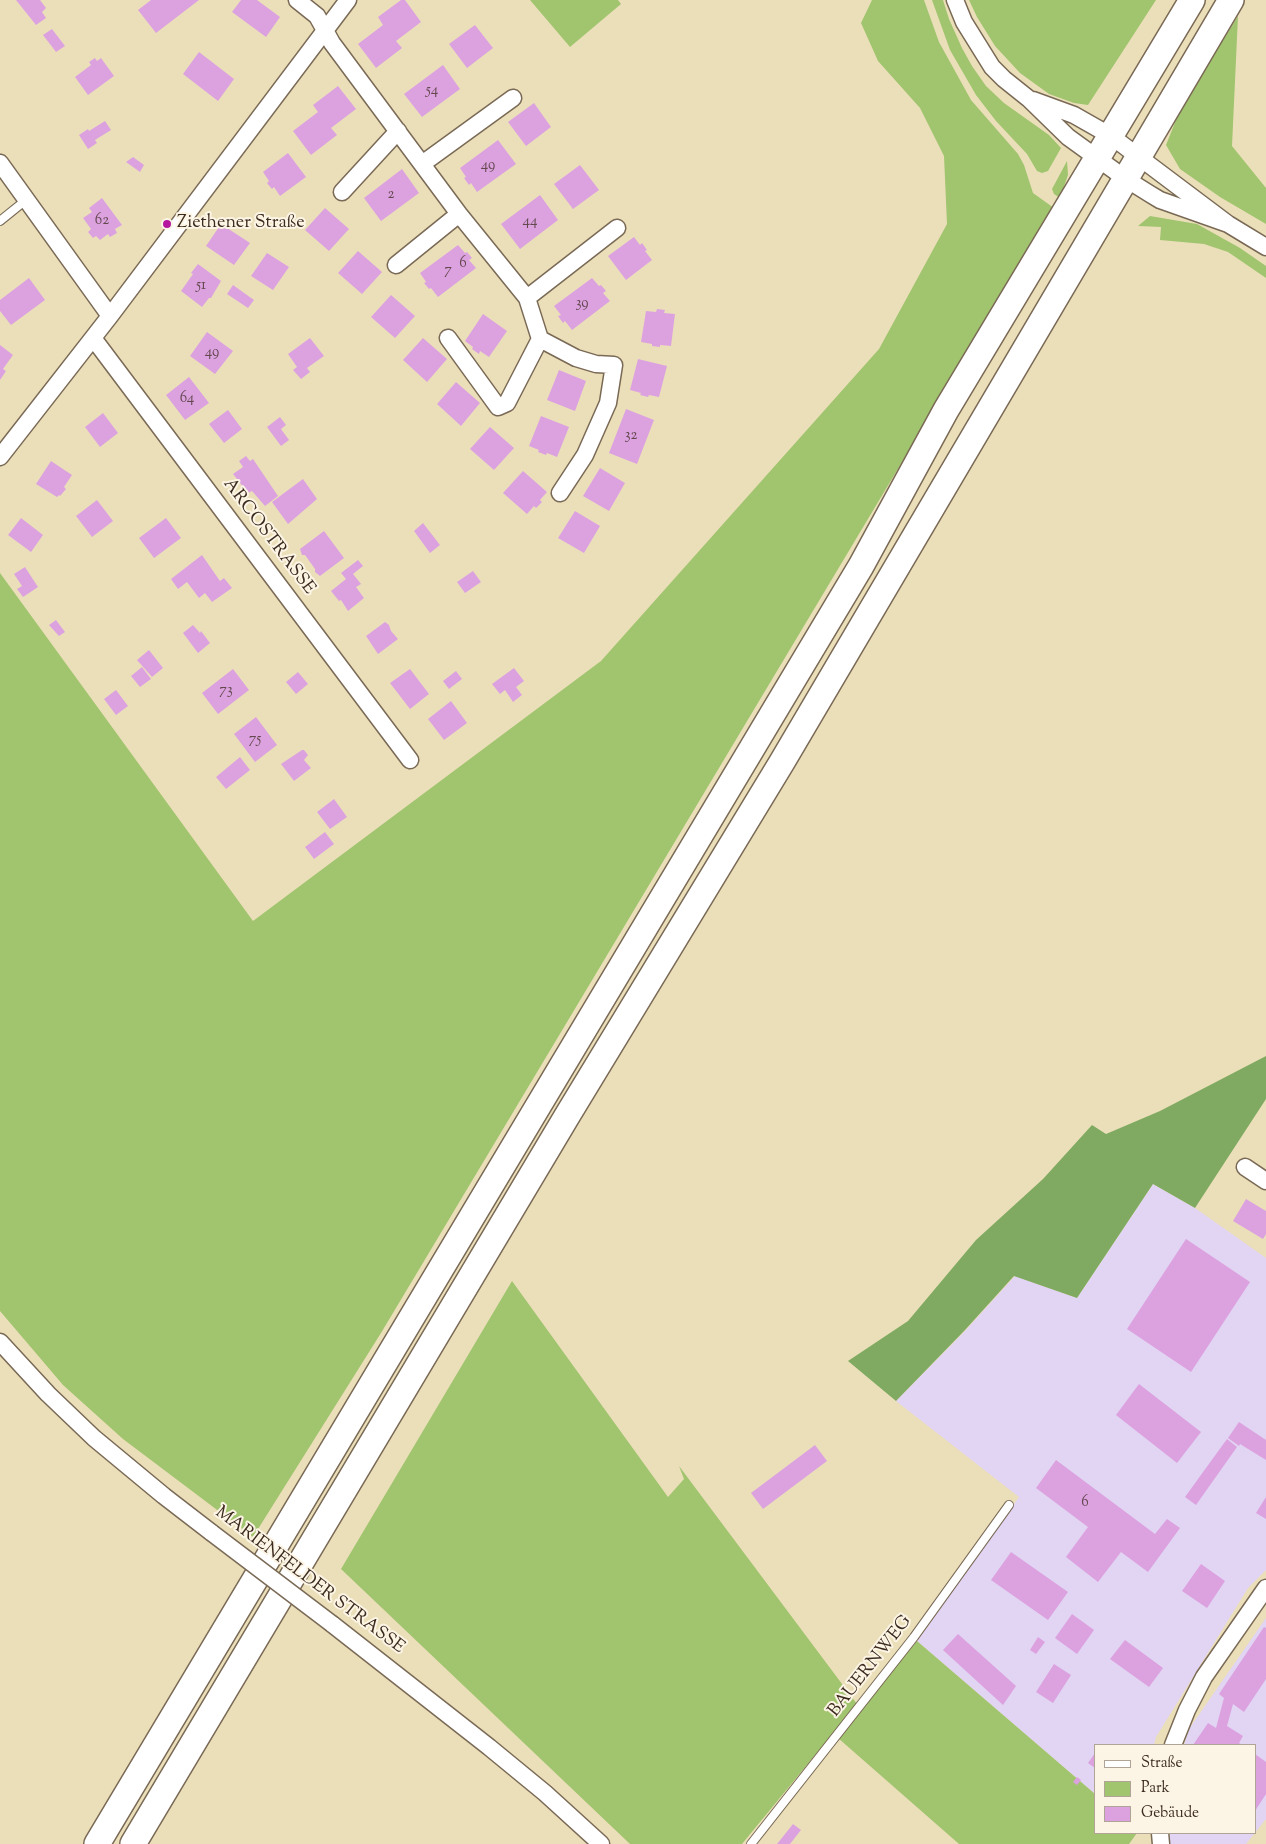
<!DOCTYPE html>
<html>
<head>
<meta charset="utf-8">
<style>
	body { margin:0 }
	#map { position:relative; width:1266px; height:1844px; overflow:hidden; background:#ebdfba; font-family:"Sorts Mill Goudy",serif }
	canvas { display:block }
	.legend { position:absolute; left:1094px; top:1744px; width:162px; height:90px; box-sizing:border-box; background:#fcf5e5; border:1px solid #afa495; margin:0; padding:6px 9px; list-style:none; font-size:15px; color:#3b2a1e }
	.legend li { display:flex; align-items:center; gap:10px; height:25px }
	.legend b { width:25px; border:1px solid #afa495 }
</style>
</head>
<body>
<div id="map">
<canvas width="1266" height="1844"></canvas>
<ul class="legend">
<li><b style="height:6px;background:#fff"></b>Straße</li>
<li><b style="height:14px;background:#a1c46e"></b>Park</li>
<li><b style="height:14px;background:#dca2e0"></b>Gebäude</li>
</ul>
</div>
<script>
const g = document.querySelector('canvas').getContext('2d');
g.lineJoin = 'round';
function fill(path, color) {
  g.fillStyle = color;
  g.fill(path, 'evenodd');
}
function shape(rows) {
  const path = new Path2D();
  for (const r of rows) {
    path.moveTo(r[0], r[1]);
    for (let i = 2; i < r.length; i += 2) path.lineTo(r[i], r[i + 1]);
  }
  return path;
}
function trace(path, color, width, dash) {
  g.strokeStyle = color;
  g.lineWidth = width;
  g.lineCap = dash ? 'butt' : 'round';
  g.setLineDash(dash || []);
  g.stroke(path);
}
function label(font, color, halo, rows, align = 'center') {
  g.font = font + ' "Sorts Mill Goudy",serif';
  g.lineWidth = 4;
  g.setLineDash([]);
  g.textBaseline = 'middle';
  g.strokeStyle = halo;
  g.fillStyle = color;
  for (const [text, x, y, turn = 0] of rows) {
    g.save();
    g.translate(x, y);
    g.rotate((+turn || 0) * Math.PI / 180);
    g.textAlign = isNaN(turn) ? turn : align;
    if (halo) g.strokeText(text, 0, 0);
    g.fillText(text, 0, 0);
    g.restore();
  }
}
fill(shape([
	[1153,1184,1195,1208,1266,1258,1266,1570,1248,1588,1156,1737,1154,1745,1095,1745,1095,1794,917,1641,1019,1497,896,1401,965,1331,1015,1276,1077,1298],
	[1266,1618,1266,1819,1246,1844,1168,1844,1170,1833,1255,1833,1255,1745,1184,1745,1189,1729]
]), '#e2d4f3');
fill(shape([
	[530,0,618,0,621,4,570,47],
	[872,0,924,0,939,42,971,100,1018,154,1024,165,1033,193,1054,208,381,1333,253,1537,123,1439,63,1385,0,1311,0,573,253,921,601,661,879,349,947,224,944,156,920,108,878,61,861,23],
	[932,0,943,0,949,19,962,48,972,66,986,86,1004,103,1049,135,1061,148,1048,171,1042,173,1037,171,1027,154,996,121,976,95,950,50],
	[969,0,1156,0,1088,105,1074,103,1049,94,1020,73,995,46,977,17],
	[1238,16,1232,146,1266,188,1266,224,1220,197,1180,169,1166,145,1180,110],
	[1067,161,1068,175,1060,198,1054,194,1052,189],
	[1150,216,1197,224,1240,248,1266,266,1266,278,1228,252,1204,244,1160,240,1161,227,1138,226],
	[512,1281,668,1497,684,1479,679,1466,857,1704,742,1844,630,1844,341,1569],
	[917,1641,1095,1794,1095,1833,1137,1833,1129,1844,959,1844,838,1738]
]), '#a1c46e');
fill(shape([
	[1266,1056,1266,1099,1195,1208,1153,1184,1077,1298,1014,1276,965,1330,896,1401,848,1361,908,1321,976,1240,1043,1179,1092,1125,1106,1134,1160,1111]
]), '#80aa61');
fill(shape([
	[16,0,40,0,46,8,42,12,46,18,36,25],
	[151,0,199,0,156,33,138,10],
	[241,0,257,0,280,17,266,37,232,12],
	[401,0,405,0,421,22,396,41,402,48,376,68,358,44,383,25,378,17],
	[475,25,493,48,467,68,449,44],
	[52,29,65,46,56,52,43,35],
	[199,52,234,79,218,101,183,74],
	[95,58,97,61,101,58,114,76,88,95,75,77,91,65,89,62],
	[443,65,460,89,422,117,404,94],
	[338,86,356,109,331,128,337,135,311,155,293,131,318,112,313,105],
	[534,103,551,127,526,146,508,122],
	[105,121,111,130,95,140,97,143,88,149,79,135,88,129,89,131],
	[498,140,516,164,477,192,471,183,469,185,464,178,466,177,460,168],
	[288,153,306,177,280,196,274,187,272,189,267,183,269,181,263,172],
	[133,157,144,165,140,172,126,162],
	[580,165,599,190,573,209,554,184],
	[402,169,419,193,381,221,364,198],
	[540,195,558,220,520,249,501,224],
	[102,198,122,225,115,229,117,233,110,237,108,234,100,240,96,236,93,238,88,232,91,229,83,218,92,212,89,208],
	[325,208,349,229,329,251,305,230],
	[221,224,250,243,234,265,206,246],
	[634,237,640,245,642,243,647,250,645,251,652,260,626,280,608,256],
	[458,245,465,253,467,252,472,258,469,260,476,268,438,297,431,288,429,289,424,283,426,282,420,273],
	[358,251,382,272,362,294,338,273],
	[267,253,289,267,273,290,251,276],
	[198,264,221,281,211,298,209,298,202,307,181,291,193,274,191,273],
	[29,278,45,300,11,325,0,311,0,300],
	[592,278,599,286,601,285,606,291,603,293,610,301,572,330,565,321,563,323,558,316,561,315,554,306],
	[233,285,254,300,248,308,227,294],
	[391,295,415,316,395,338,371,317],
	[657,309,665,310,664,313,675,314,671,346,660,345,660,347,652,346,652,344,641,342,646,311,656,312],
	[483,314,507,331,489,357,480,351,479,354,472,349,473,347,465,341],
	[207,332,233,351,215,374,190,356],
	[310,338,324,356,307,368,310,372,301,379,293,370,297,367,288,354],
	[423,338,447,359,427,382,403,360],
	[0,345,13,355,3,369,6,371,0,380],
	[638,359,667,366,659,397,649,395,648,397,640,395,641,393,630,390],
	[559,370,586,381,575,411,547,400],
	[189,377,209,403,185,420,166,395],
	[456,382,480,403,461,426,437,404],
	[626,409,654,420,637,464,609,453],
	[228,410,242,429,224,443,209,424],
	[103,413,118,433,100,447,85,427],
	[541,416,569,427,557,457,547,453,546,455,538,452,539,450,529,446],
	[280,417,286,425,281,429,289,440,281,446,267,427],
	[490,427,514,448,494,470,470,449],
	[246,456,250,461,253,459,278,496,265,506,252,491,248,493,233,474,243,467,239,461],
	[51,461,72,475,64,487,66,489,60,496,59,495,57,497,36,484],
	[600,468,625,483,609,511,583,496],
	[523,471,547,492,540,500,542,502,536,508,534,506,527,514,503,493],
	[303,479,317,499,288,524,272,502],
	[97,500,113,521,92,537,76,516],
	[575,511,600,526,584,553,558,538],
	[21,518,43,535,31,552,8,535],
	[166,518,181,538,154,558,139,538],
	[423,523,440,545,430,553,414,531],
	[324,531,344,558,320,576,315,572,315,569,305,555,302,555,300,549],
	[202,555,220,581,224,578,232,588,212,602,205,593,199,598,187,582,178,589,171,579],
	[358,560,363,566,353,574,361,584,356,587,364,598,348,611,341,600,339,601,331,591,346,579,341,573],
	[25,567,38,587,23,597,17,589,22,586,14,574],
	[473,571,481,582,465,593,457,582],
	[56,620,65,632,59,636,49,625],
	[385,622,389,625,391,631,398,639,378,654,366,636],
	[193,625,200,633,201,631,210,643,198,653,183,633],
	[149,650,163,668,152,677,137,660],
	[142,667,151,679,140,687,131,676],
	[514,668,524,681,516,687,522,695,513,702,505,690,500,694,492,684],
	[233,669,249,690,218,714,202,693],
	[410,669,429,694,410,709,390,683],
	[456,671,462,679,449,689,443,681],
	[298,672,308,684,296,694,286,682],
	[116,690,128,706,116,715,104,699],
	[451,701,467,723,444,740,428,719],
	[256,717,277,745,255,762,234,734],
	[302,750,304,750,308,755,304,760,311,768,294,781,281,764],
	[240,757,250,770,226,789,216,777],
	[334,799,347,817,330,829,317,812],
	[325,832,334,844,314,859,305,847],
	[1246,1199,1266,1211,1266,1234,1263,1239,1233,1221],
	[1186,1239,1250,1282,1191,1372,1127,1329],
	[1139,1384,1201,1432,1177,1463,1116,1415],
	[1239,1422,1266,1440,1266,1460,1240,1444,1239,1446,1228,1438],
	[1227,1439,1237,1447,1196,1505,1185,1497],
	[815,1445,827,1461,763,1509,751,1493],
	[1056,1460,1155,1534,1167,1519,1180,1528,1148,1572,1121,1552,1098,1582,1066,1557,1088,1527,1036,1488],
	[1266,1497,1266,1519,1256,1513],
	[1011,1552,1068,1592,1048,1620,991,1580],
	[1201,1564,1225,1581,1207,1608,1182,1591],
	[1072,1614,1094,1630,1077,1654,1055,1638],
	[1264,1627,1266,1628,1266,1679,1244,1712,1233,1704,1227,1726,1243,1736,1239,1743,1242,1745,1193,1745,1208,1723,1216,1728,1224,1698,1219,1694],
	[958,1634,1016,1686,1003,1705,943,1650],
	[1038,1637,1045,1642,1036,1654,1030,1650],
	[1125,1640,1163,1668,1149,1687,1110,1659],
	[1054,1664,1071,1675,1053,1703,1036,1692],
	[1095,1753,1095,1768,1088,1763],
	[1255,1754,1266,1762,1266,1794,1255,1811],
	[1077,1777,1081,1780,1077,1785,1073,1782],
	[793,1824,801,1830,790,1844,777,1844]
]), '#dca2e0');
const lane = shape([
	[0,221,26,200],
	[751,1844,914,1637,1009,1505]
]);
const street = shape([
	[297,0,317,16,332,43,459,214,527,298,540,339,576,358,596,364,614,365,608,403,585,455,560,493],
	[955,0,964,22,992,67,1004,79,1029,99,1068,137,1126,179,1150,194,1160,200,1228,224],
	[1033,100,1074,115,1111,136,1228,224,1266,247],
	[0,163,110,316],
	[422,164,513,98],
	[342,192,398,131],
	[396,265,459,214],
	[527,298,617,228],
	[93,338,410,760],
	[448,338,498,407,507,403,540,339],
	[0,457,110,316,348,0],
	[1245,1167,1266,1181],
	[0,1342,48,1394,94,1438,164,1496,212,1533],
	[332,1624,489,1747,545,1793,601,1844],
	[1173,1745,1187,1710,1204,1677,1266,1588],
	[1160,1833,1161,1844]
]);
const primary = shape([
	[97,1844,861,566,946,410,1192,0],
	[133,1844,567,1116,782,762,1231,0]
]);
trace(lane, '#796955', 10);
trace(street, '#796955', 19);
trace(primary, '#796955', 28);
trace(lane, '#fff', 8);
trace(street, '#fff', 16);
trace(primary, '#fff', 25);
const streetBridge = shape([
	[212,1533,332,1624]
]);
trace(streetBridge, '#796955', 19, []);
trace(streetBridge, '#fff', 16);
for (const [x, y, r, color] of [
	[167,224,5,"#b5179e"]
]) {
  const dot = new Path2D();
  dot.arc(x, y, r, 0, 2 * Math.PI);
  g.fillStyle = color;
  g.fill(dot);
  trace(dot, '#fcf5e5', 2);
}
label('15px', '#63484e', null, [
	["54",432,91],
	["49",488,166],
	["2",391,195],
	["62",102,221],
	["44",530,222],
	["6",463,264],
	["7",448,271],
	["51",201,286],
	["39",582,304],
	["49",212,353],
	["64",187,399],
	["32",631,436],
	["73",226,691],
	["75",255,740],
	["6",1085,1503]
]);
label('18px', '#3b2a1e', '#fcf5e5', [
	["Ziethener Straße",177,224]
], 'left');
label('18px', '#3b2a1e', '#fcf5e5', [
	["ARCOSTRASSE",268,537,53],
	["MARIENFELDER STRASSE",309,1581,37],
	["BAUERNWEG",871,1667,-52]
]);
</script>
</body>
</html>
